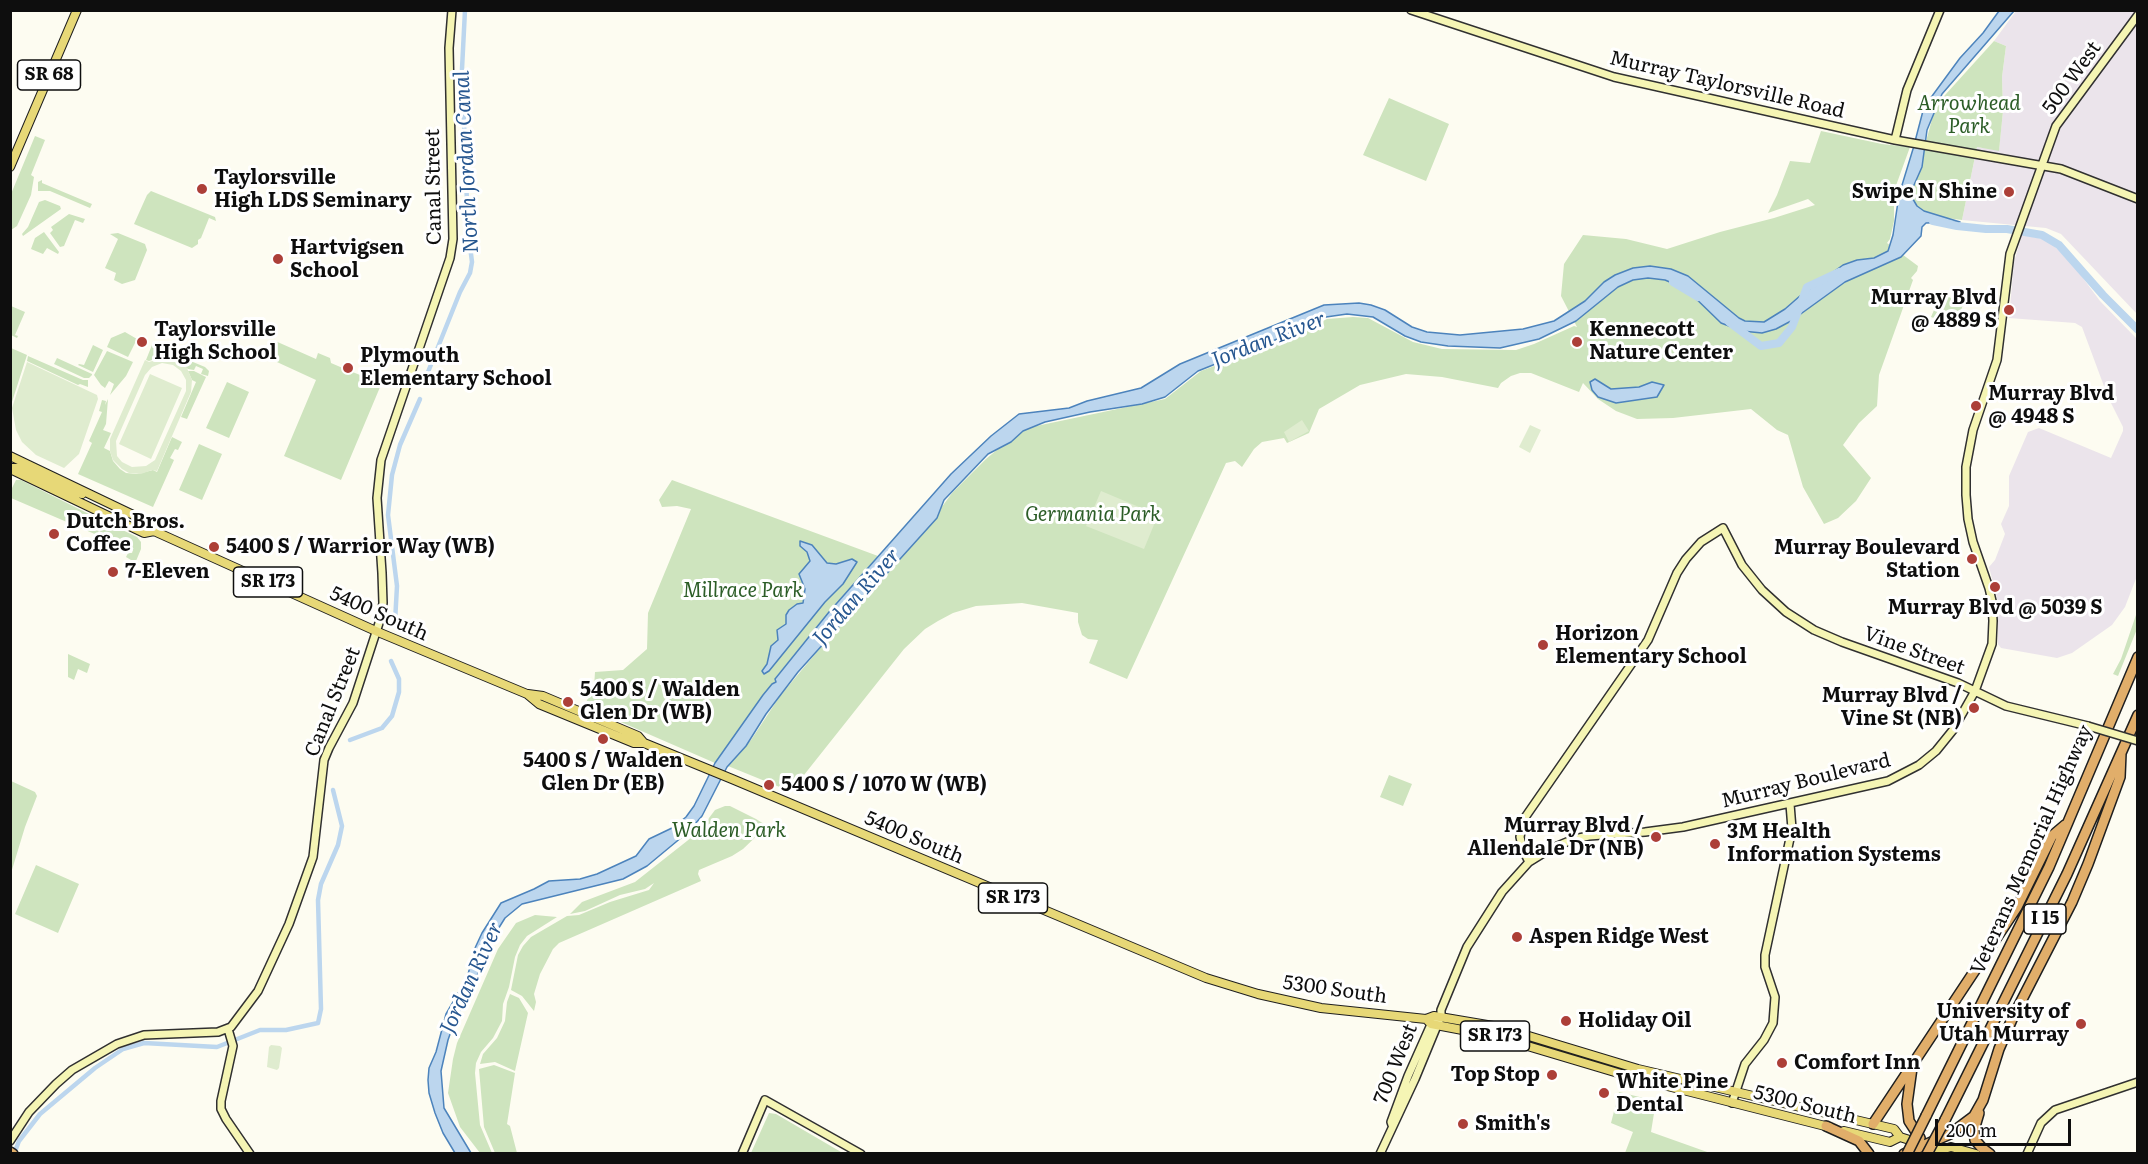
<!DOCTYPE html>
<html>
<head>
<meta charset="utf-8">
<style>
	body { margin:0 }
	#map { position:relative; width:2148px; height:1164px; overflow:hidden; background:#fdfcf1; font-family:Literata,serif }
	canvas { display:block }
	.frame { position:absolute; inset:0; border:12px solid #0e0e0e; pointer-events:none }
	.scale { position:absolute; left:1935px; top:1119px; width:136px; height:27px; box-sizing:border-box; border:3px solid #0e0e0e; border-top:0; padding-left:8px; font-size:18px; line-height:21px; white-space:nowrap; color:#0e0e0e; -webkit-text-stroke:4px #fff; paint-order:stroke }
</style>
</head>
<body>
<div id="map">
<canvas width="2148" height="1164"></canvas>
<div class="frame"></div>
<div class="scale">200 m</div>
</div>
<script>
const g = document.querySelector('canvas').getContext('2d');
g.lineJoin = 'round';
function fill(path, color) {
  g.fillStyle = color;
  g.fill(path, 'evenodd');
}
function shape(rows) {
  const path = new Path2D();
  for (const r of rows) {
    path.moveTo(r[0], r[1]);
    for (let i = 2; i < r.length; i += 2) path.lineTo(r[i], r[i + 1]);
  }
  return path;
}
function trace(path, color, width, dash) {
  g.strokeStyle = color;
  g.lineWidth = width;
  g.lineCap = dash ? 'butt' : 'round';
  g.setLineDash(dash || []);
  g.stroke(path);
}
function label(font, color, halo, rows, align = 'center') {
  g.font = font + ' Literata,serif';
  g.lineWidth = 6;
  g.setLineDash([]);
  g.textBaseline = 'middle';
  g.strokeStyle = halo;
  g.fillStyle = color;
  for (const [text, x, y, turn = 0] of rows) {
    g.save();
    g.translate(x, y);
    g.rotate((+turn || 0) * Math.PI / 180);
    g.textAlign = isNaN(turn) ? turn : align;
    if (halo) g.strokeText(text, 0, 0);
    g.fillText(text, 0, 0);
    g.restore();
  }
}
fill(shape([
	[2016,11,2137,11,2137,314,2061,234,2046,228,1962,220,1977,147,1999,150,2003,111,2002,77,2006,46,1994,41],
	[2022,235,2048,240,2071,262,2100,301,2137,339,2137,576,2125,607,2112,625,2072,653,2057,658,2001,648,1998,644,1998,602,1989,567,1995,560,2005,534,2001,524,2009,506,2009,476,2028,432,2039,428,2111,458,2123,431,2123,427,2108,397,2082,327,2075,323,2009,318,2014,262]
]), '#ebe4eb');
fill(shape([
	[1994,41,2006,46,2002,77,2003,111,1999,151,1977,147,1962,220,1930,216,1918,209,1911,196,1936,105],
	[1389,98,1449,124,1426,181,1363,155],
	[1821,131,1882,144,1910,147,1894,191,1894,221,1890,239,1887,243,1918,266,1917,271,1911,278,1913,280,1879,375,1877,406,1859,423,1843,445,1871,478,1856,501,1838,518,1824,524,1803,487,1788,435,1777,430,1751,409,1673,418,1637,419,1616,411,1598,399,1583,383,1579,392,1531,373,1520,373,1511,376,1501,383,1498,388,1442,377,1406,374,1360,385,1319,409,1309,433,1287,443,1284,438,1262,442,1254,449,1242,467,1235,461,1226,463,1127,679,1089,663,1098,640,1088,639,1082,635,1078,622,1078,613,1022,603,976,606,953,613,938,621,925,629,904,649,800,780,787,790,728,766,751,740,780,696,847,616,920,537,952,493,986,459,1022,429,1165,399,1201,371,1294,336,1327,319,1353,317,1368,318,1413,342,1442,349,1516,350,1534,344,1574,326,1577,327,1561,296,1564,264,1583,235,1626,239,1667,249,1720,232,1774,218,1815,205,1808,199,1768,213,1777,195,1790,161,1810,163],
	[35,136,45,140,31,175,34,177,31,195,17,226,11,230,11,194],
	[42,180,42,183,92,204,90,208,50,191,38,191,38,182],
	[151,191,215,217,216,221,209,218,201,238,198,240,198,244,192,248,134,224,147,195],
	[45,200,60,206,61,209,23,236,22,234,28,227,39,202],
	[69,214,85,219,83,223,75,220,64,246,60,247,50,233,53,230,51,227],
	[44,232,59,252,58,254,47,248,43,254,31,249,35,238],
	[118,233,145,244,147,250,135,280,122,284,114,280,116,273,105,268,118,239,110,234],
	[1941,294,1964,303,1954,326,1931,317],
	[11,306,25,312,15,335,18,336,17,338,11,335],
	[125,332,137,339,128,357,107,347,111,338],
	[273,340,316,359,318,353,330,358,331,363,345,369,370,379,372,376,383,380,341,480,284,456,316,380,266,357],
	[93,345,103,350,93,372,78,365,79,364,84,365],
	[152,345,205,367,209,371,208,376,201,374,203,369,196,366,194,370,188,369,172,358,161,357,149,361,146,360],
	[11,348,27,355,11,405],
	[107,351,133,362,126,376,110,395,114,384,109,381,105,388,101,385,94,375],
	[28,356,83,380,88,380,88,387,80,384,78,385,27,361],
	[57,358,92,374,92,375,89,378,84,378,54,364],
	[188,371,194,371,206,377,187,419,181,417,196,382,192,380],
	[227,382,249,392,229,438,206,428],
	[108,399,106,424,103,430,111,433,104,448,110,451,113,461,120,469,126,473,137,474,153,470,157,472,172,437,182,442,178,450,175,449,170,458,174,460,153,507,78,474,92,443,89,441,102,412,99,411,102,400,106,401,105,405],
	[199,444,222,454,202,500,179,490],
	[16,480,21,480,103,521,97,535,11,498,11,490],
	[672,480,878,556,829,612,775,678,776,682,715,763,584,706,594,687,595,672,623,670,647,649,648,613,691,509,677,506,662,507,659,500],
	[104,521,137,537,141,542,141,549,131,573,126,571,131,560,126,557,128,553,132,553,133,550,126,544,99,531],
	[2137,612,2137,629,2118,676,2113,674,2121,659],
	[68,654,90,664,87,673,78,669,74,680,68,677],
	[1389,775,1412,784,1403,806,1380,797],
	[11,781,35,792,37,796,25,827,11,873],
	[725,806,730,806,756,819,764,824,765,828,743,849,732,856,699,870,698,874,701,881,559,943,553,949,540,974,534,994,536,1002,534,1011,522,996,511,990,518,955,523,946,531,937,567,916,579,915,610,902,649,890,654,883,645,889,620,895,585,911,570,914,582,902,635,882,706,826,709,818,715,810],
	[36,865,79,884,58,933,15,914],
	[535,915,557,917,527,936,520,945,515,957,509,987,503,1004,502,1021,493,1038,481,1052,476,1063,475,1073,480,1125,492,1153,480,1153,460,1127,448,1093,453,1059,457,1043,498,949,516,923],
	[510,994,519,998,528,1013,515,1071,495,1062,480,1064,483,1054,497,1038,505,1021,507,1002],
	[494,1065,515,1073,507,1124,510,1126,517,1153,495,1153,484,1127,479,1069],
	[1619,1092,1656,1101,1651,1132,1710,1153,1625,1153,1633,1132,1611,1123],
	[769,1113,776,1114,841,1152,840,1154,751,1153]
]), '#cee4be');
fill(shape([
	[165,357,177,360,187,368,192,380,191,392,157,471,152,470,141,474,129,473,122,469,113,460,110,451,110,439,145,360,149,362],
	[162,363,173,365,181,371,186,380,186,391,155,460,146,466,132,467,122,462,117,456,116,441,145,375,152,367],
	[27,362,97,395,98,399,79,454,64,468,36,455,22,442,16,430,12,408],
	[150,374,182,388,151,459,119,444],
	[1302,420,1309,431,1289,442,1284,432],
	[1530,425,1541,430,1530,453,1519,447],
	[1101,491,1158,515,1144,549,1086,526],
	[271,1045,280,1046,282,1048,279,1068,277,1070,267,1067,269,1047]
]), '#dfeccf');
const water = shape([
	[1999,11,2014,11,1942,94,1927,130,1922,167,1910,194,1917,206,1924,211,1960,222,1926,223,1922,227,1921,236,1901,257,1845,282,1791,321,1776,329,1762,333,1742,331,1721,323,1686,289,1665,280,1648,278,1633,280,1618,287,1576,321,1539,339,1500,348,1448,346,1421,342,1405,336,1373,317,1347,314,1319,318,1273,341,1198,371,1165,397,1142,404,1090,412,1045,422,1023,431,1011,442,988,454,944,500,937,518,798,672,766,714,746,746,727,767,702,816,688,832,647,866,623,879,522,904,505,918,490,942,469,996,455,1020,448,1040,441,1071,444,1108,471,1153,455,1153,443,1133,435,1113,429,1093,428,1080,429,1068,436,1052,446,1014,467,978,475,948,482,933,501,903,534,889,549,881,580,879,597,874,636,856,649,839,672,828,686,817,694,806,715,763,763,695,772,684,776,682,775,679,829,612,951,474,991,436,1019,414,1069,408,1087,401,1141,388,1180,364,1324,305,1359,303,1371,305,1385,310,1412,327,1427,332,1460,335,1523,329,1554,321,1585,301,1604,282,1615,275,1633,268,1650,266,1671,269,1688,276,1739,318,1745,321,1764,322,1785,309,1801,295,1843,265,1857,260,1874,258,1888,251,1893,235,1899,195,1913,149,1924,107,1960,58,1983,33,1999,11],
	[1595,379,1611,389,1639,387,1652,382,1664,385,1657,397,1616,403,1598,397,1592,390,1590,382,1595,379],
	[800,541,812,545,827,563,836,564,852,559,857,562,843,584,825,602,769,671,764,674,762,671,767,664,771,646,778,640,777,630,786,624,786,615,789,610,797,604,803,603,805,589,799,574,810,561,807,552,800,546,800,541]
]);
fill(water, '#bcd6ee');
trace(water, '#4c83bc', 1.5);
trace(shape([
	[426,377,460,292,470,273,472,262,468,230,462,69,465,10],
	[395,622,397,586,388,515,392,475,400,445,420,399],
	[350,740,382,728,392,716,399,692,399,679,391,661],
	[14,1154,19,1141,40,1114,95,1068,123,1049,144,1043,217,1047,260,1030,286,1030,318,1023,321,1009,318,900,321,884,338,845,342,826,333,790]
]), '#bcd6ee', 4.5);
trace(shape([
	[1933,221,1957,226,1986,229,2007,229,2042,235,2059,245,2103,295,2138,330],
	[1673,282,1698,297],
	[1729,322,1761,346,1779,343,1792,327,1807,287,1839,272]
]), '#bcd6ee', 8);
const secondary = shape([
	[1411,10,1614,77,1895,140,2061,169,2138,199],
	[1895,140,1907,90,1940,10],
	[1529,862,1523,850,1520,837,1522,827,1526,816,1648,640,1677,573,1686,559,1701,542,1723,528,1742,565,1762,590,1786,612,1814,630,1842,642,1958,683,2006,706,2088,726],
	[228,1029,233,1046,221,1101,221,1109,226,1119,250,1154],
	[1732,1103,1745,1064,1764,1040,1773,1023,1775,997,1765,967,1765,955,1792,829,1790,804],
	[1392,1125,1391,1122,1408,1076,1433,1020],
	[10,1141,29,1112,56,1084,72,1070,117,1044,144,1035,218,1032,231,1027,258,991,289,924,313,857,324,760,329,748,353,703,380,620,383,603,382,573,377,498,381,460,450,258,453,239,449,48,452,10],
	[742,1154,765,1100,861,1154],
	[1380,1154,1415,1079,1441,1016,1441,1010,1467,947,1502,892,1529,862,1550,849,1574,839,1589,836,1645,832,1683,827,1888,781,1919,765,1936,751,1953,730,1975,691,1992,644,1993,621,1992,601,1989,588,1973,542,1968,519,1966,495,1966,467,1973,430,1997,360,2010,254,2056,126,2138,15],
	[2027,1154,2041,1123,2055,1110,2138,1082]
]);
const primary = shape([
	[10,167,77,10],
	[10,456,148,522,154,531],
	[12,468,22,468,70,491,82,494],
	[10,469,144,533,154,531,378,632,527,694,539,704,634,743,644,743,732,779,1206,978,1258,994,1321,1008,1426,1019,1434,1016,1499,1027,1638,1069,1894,1129,1900,1137,1941,1150,1944,1154],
	[528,694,543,696,638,736,644,743],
	[1426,1019,1431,1024,1494,1036,1628,1076,1829,1127],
	[1844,1131,1890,1142,1900,1137],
	[1941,1150,1951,1147,1976,1154]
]);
const highway = shape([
	[1912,1068,1907,1104,1909,1121,1920,1138],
	[1979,1113,1974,1130,1975,1140,1982,1148,1990,1154],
	[1926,1116,2049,867,2138,657],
	[1945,1120,2067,874,2138,715],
	[1873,1124,2017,907,2052,836,2065,825],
	[1826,1126,1859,1141,1869,1154],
	[10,1152,13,1154],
	[1904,1154,1950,1134,1974,1116,1983,1100,1999,1049,2013,1017,2072,902,2088,864,2120,777,2121,753]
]);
trace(secondary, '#303030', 10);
trace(primary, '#1f1f1f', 10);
trace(highway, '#1f1f1f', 12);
trace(secondary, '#f5f5b4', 7);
trace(primary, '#e7d877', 8);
trace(highway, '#e1ae6a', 9);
const secondaryBridge = shape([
	[2088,726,2138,741]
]);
const highwayBridge = shape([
	[1907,1154,1926,1116],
	[1927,1154,1945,1120]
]);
trace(secondaryBridge, '#303030', 10, []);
trace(highwayBridge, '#1f1f1f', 12, []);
trace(secondaryBridge, '#f5f5b4', 7);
trace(highwayBridge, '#e1ae6a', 9);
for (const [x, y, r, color] of [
	[202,189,6,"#ac3f38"],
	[2009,192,6,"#ac3f38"],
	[278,259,6,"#ac3f38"],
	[2009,310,6,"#ac3f38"],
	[142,342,6,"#ac3f38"],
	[1577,342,6,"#ac3f38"],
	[348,368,6,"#ac3f38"],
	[1976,406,6,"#ac3f38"],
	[54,534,6,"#ac3f38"],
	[214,547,6,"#ac3f38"],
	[1972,559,6,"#ac3f38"],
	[113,572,6,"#ac3f38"],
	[1995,587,6,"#ac3f38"],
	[1543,645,6,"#ac3f38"],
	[568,702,6,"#ac3f38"],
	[1974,708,6,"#ac3f38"],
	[603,739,6,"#ac3f38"],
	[769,785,6,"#ac3f38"],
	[1656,837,6,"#ac3f38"],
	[1715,844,6,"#ac3f38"],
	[1517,937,6,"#ac3f38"],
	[1566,1021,6,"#ac3f38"],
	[2081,1024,6,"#ac3f38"],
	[1782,1063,6,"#ac3f38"],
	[1552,1075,6,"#ac3f38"],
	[1604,1093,6,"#ac3f38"],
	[1463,1124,6,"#ac3f38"]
]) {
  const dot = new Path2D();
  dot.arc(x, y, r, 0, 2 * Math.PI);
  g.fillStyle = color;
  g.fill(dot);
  trace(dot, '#fff', 2);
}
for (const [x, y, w] of [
	[49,75,63],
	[268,582,69],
	[1013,898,69],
	[2045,919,42],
	[1495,1036,69]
]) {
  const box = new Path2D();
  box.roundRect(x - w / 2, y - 15, w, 30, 4.5);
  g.fillStyle = '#fff';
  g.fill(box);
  trace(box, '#0e0e0e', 1.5);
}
label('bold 18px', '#0e0e0e', null, [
	["SR 68",49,75],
	["SR 173",268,582],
	["SR 173",1013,898],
	["I 15",2045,919],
	["SR 173",1495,1036]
]);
label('20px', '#0e0e0e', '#fff', [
	["500 West",2072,78,-54],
	["Murray Taylorsville Road",1727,85,13],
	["Canal Street",434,187,-91],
	["5400 South",379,614,24],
	["Vine Street",1914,651,20],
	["Canal Street",333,702,-68],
	["Murray Boulevard",1806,781,-14],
	["5400 South",914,838,23],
	["Veterans Memorial Highway",2032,850,-66],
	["5300 South",1335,990,8],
	["700 West",1396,1064,-68],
	["5300 South",1805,1105,14]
]);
label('italic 20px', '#2c5d27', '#fff', [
	["Arrowhead",1969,104],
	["Park",1969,127],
	["Germania Park",1093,515],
	["Millrace Park",743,591],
	["Walden Park",729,831]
]);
label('bold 20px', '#0e0e0e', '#fff', [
	["Taylorsville",214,178],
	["High LDS Seminary",214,201],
	["Swipe N Shine",1997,192,"right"],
	["Hartvigsen",290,248],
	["School",290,271],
	["Murray Blvd",1997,298,"right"],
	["@ 4889 S",1997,321,"right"],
	["Taylorsville",154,330],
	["High School",154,353],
	["Kennecott",1589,330],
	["Nature Center",1589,353],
	["Plymouth",360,356],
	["Elementary School",360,379],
	["Murray Blvd",1988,394],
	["@ 4948 S",1988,417],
	["Dutch Bros.",66,522],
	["Coffee",66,545],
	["5400 S / Warrior Way (WB)",226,547],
	["Murray Boulevard",1960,548,"right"],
	["Station",1960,571,"right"],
	["7-Eleven",125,572],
	["Murray Blvd @ 5039 S",1995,608,"center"],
	["Horizon",1555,634],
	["Elementary School",1555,657],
	["5400 S / Walden",580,690],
	["Glen Dr (WB)",580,713],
	["Murray Blvd /",1962,696,"right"],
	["Vine St (NB)",1962,719,"right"],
	["5400 S / Walden",603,761,"center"],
	["Glen Dr (EB)",603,784,"center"],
	["5400 S / 1070 W (WB)",781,785],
	["Murray Blvd /",1644,826,"right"],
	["Allendale Dr (NB)",1644,849,"right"],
	["3M Health",1727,832],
	["Information Systems",1727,855],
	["Aspen Ridge West",1529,937],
	["University of",2069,1012,"right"],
	["Utah Murray",2069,1035,"right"],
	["Holiday Oil",1578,1021],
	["Comfort Inn",1794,1063],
	["Top Stop",1540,1075,"right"],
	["White Pine",1616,1082],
	["Dental",1616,1105],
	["Smith's",1475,1124]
], 'left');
label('italic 21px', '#275790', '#fff', [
	["North Jordan Canal",467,162,-93],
	["Jordan River",1269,340,-21],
	["Jordan River",857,597,-49],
	["Jordan River",472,978,-65]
]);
</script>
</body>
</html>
